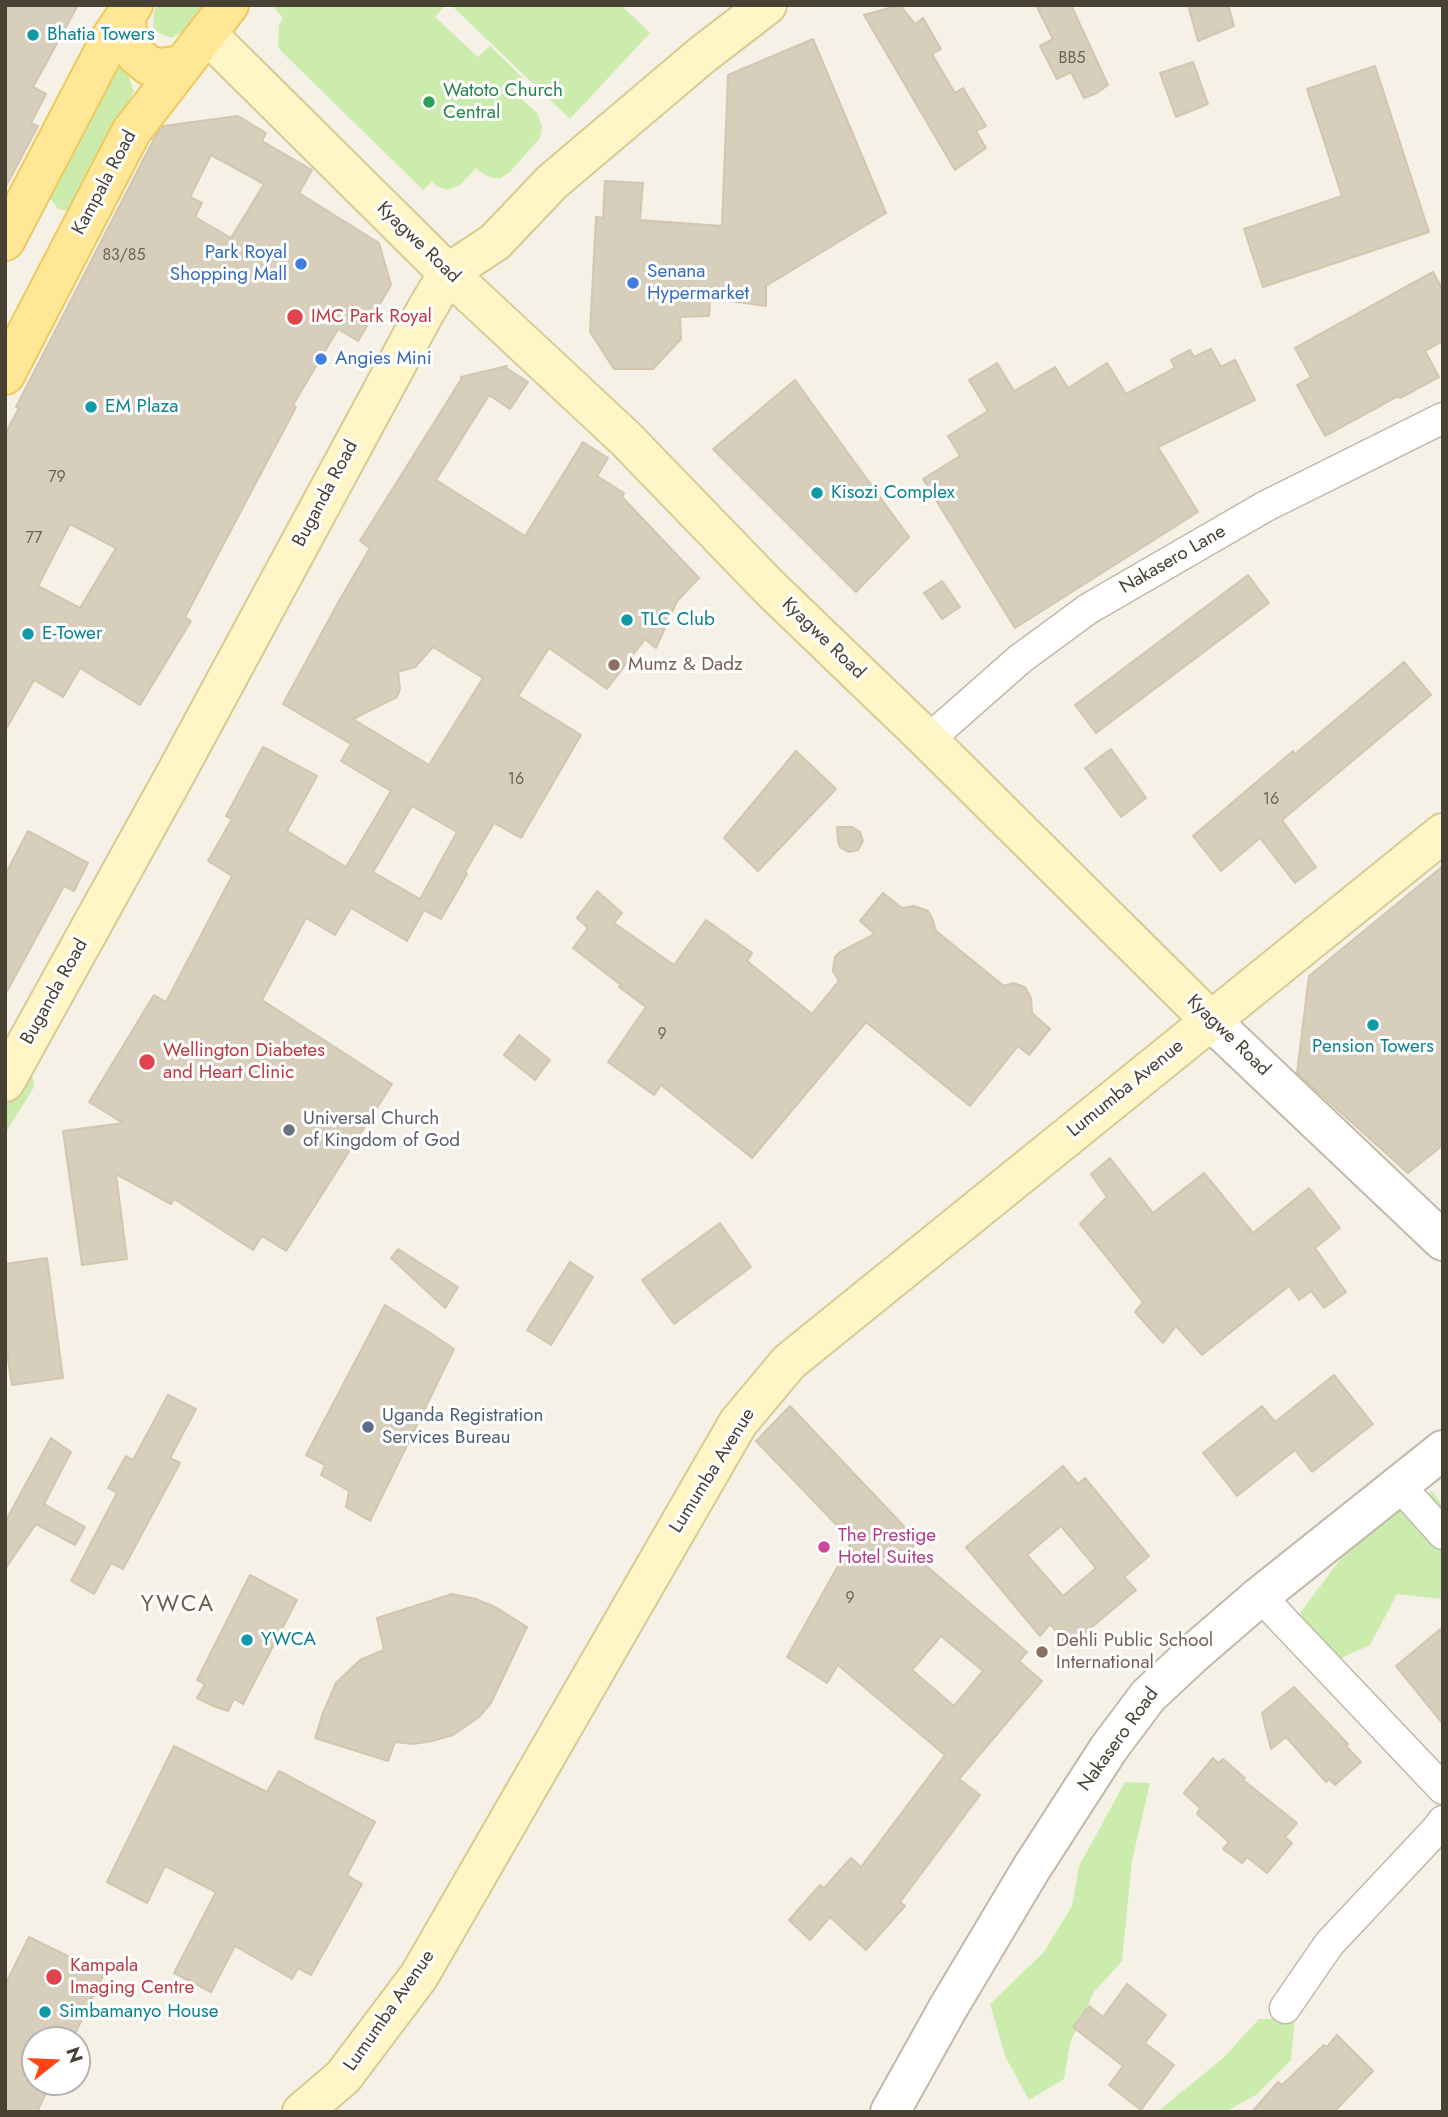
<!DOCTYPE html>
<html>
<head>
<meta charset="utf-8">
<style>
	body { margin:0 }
	#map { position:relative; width:1448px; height:2117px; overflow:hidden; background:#f5f1e7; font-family:Jost,sans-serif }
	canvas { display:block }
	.frame { position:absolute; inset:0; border:7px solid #484235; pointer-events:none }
	.north { position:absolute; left:21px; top:2026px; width:70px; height:70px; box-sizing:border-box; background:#fff; border:2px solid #b6b3ae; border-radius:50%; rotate:72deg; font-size:19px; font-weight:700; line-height:28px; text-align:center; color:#484235 }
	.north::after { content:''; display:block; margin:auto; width:24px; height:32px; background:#ff4513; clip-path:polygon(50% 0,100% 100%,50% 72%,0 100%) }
</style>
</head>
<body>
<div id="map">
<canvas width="1448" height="2117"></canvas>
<div class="frame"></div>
<div class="north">N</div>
</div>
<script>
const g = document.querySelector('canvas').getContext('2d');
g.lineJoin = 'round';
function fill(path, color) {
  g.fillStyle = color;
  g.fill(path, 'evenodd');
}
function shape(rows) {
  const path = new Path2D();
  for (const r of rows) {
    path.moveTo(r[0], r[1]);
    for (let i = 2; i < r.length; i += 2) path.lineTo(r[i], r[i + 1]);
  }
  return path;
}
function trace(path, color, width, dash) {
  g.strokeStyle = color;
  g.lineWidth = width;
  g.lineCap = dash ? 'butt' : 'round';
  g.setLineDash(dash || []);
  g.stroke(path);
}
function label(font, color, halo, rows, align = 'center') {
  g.font = font + ' Jost,sans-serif';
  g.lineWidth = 6;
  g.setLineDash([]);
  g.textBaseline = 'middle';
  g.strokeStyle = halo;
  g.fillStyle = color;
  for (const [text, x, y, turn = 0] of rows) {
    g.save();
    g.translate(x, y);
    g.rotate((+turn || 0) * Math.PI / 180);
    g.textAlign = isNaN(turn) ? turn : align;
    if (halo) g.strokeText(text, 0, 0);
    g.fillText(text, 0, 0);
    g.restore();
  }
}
fill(shape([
	[158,5,203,5,184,32,171,38,157,32,153,26,154,11],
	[272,5,445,5,435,17,478,57,490,46,524,79,513,91,537,113,542,127,540,138,510,172,501,178,493,178,483,174,476,168,460,185,448,190,438,187,432,182,423,190,281,51,278,45,279,25,283,18],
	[451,5,621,5,650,33,570,119],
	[116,65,126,70,134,91,104,152,71,211,58,209,51,199,51,190],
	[32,1072,34,1087,5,1134,5,1095],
	[1432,1491,1443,1506,1443,1599,1397,1594,1370,1645,1337,1660,1304,1664,1300,1613,1342,1557,1394,1513],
	[1125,1782,1150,1783,1132,1861,1122,1961,1094,1992,1070,2043,1064,2079,1029,2100,1005,2056,990,2004,1044,1952,1072,1906,1079,1866],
	[1295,2018,1291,2060,1256,2095,1225,2112,1157,2112,1222,2059,1259,2019]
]), '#cbecac');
const building = shape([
	[5,5,78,5,33,87,46,94,31,123,38,126,5,188,5,5],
	[900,5,915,24,923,18,941,49,932,54,955,93,963,88,986,126,976,131,986,148,955,170,864,15,900,5],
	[1036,5,1071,5,1108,85,1097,93,1084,98,1071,72,1057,79,1040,46,1053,39,1036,5],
	[1188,5,1228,5,1234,26,1198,41,1188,5],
	[813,39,886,213,766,286,766,306,710,298,709,316,680,317,681,339,653,369,614,369,590,332,596,217,603,218,605,181,643,183,640,220,722,226,728,75,813,39],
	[1193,62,1208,104,1176,117,1160,73,1193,62],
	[1375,66,1429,232,1263,287,1244,229,1342,196,1307,89,1375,66],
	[238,116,266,133,262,141,312,170,299,193,379,243,391,285,358,341,338,329,293,405,296,407,185,617,191,621,140,705,80,668,63,697,34,680,5,731,5,434,19,408,16,407,156,135,163,126,238,116],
	[211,155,264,184,231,238,195,217,202,203,190,197,211,155],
	[70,524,116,548,80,608,38,586,70,524],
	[1433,272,1443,290,1443,341,1425,351,1439,377,1400,398,1398,396,1325,436,1297,385,1311,377,1295,348,1433,272],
	[1211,349,1221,367,1235,360,1255,400,1158,447,1198,512,1015,628,923,479,960,456,948,436,988,411,969,380,997,363,1014,391,1055,367,1068,388,1107,363,1126,394,1175,368,1171,360,1190,350,1194,357,1211,349],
	[507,366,506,368,528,382,510,409,489,395,436,480,525,536,583,442,608,458,597,476,624,493,622,497,699,578,677,601,656,648,645,639,607,689,549,648,518,696,581,735,521,838,494,823,465,872,467,874,441,919,424,910,407,941,351,908,335,935,306,918,262,1000,392,1084,286,1251,262,1236,253,1250,174,1199,171,1204,116,1174,127,1259,82,1265,63,1131,123,1123,89,1102,154,995,166,1002,232,876,208,861,232,819,226,816,263,747,317,776,287,831,346,867,391,791,341,761,351,744,283,704,339,601,370,548,360,541,462,378,461,377,507,366],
	[433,647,483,678,429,765,353,719,397,697,400,689,398,672,415,667,433,647],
	[412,806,457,832,420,899,373,872,412,806],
	[795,380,909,537,856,592,713,449,795,380],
	[1248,575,1269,603,1096,733,1075,705,1248,575],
	[942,581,960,607,942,619,924,593,942,581],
	[1404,662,1431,695,1282,820,1316,867,1295,883,1260,838,1221,871,1193,836,1293,751,1295,754,1404,662],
	[1111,749,1146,798,1121,817,1085,768,1111,749],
	[796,751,836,789,758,871,724,838,796,751],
	[837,827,852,827,860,832,863,841,858,850,848,852,840,847,838,842,837,827],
	[28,831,88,863,74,891,64,886,5,995,5,875,28,831],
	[1443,866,1443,1145,1408,1173,1297,1073,1309,976,1443,866],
	[597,891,622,913,614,923,674,965,706,920,752,953,747,961,812,1014,839,981,833,971,835,957,840,952,875,934,860,921,883,893,902,908,914,906,928,911,932,918,936,931,1004,986,1013,983,1025,987,1031,998,1032,1013,1050,1029,1029,1055,1018,1046,970,1106,866,1022,752,1158,661,1085,654,1095,608,1062,646,1007,619,987,621,985,573,948,588,928,577,918,597,891],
	[519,1035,550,1060,535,1080,504,1055,519,1035],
	[1110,1158,1153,1213,1204,1173,1253,1233,1309,1188,1340,1228,1315,1248,1346,1292,1324,1308,1311,1291,1299,1300,1289,1286,1202,1355,1176,1326,1163,1343,1135,1312,1143,1302,1080,1224,1107,1197,1091,1174,1110,1158],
	[720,1223,751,1267,674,1324,642,1280,720,1223],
	[398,1249,458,1287,445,1308,391,1258,398,1249],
	[47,1258,63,1378,12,1385,5,1339,5,1264,47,1258],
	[570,1262,593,1277,551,1345,527,1330,570,1262],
	[385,1305,429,1332,454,1349,370,1521,346,1507,349,1491,321,1475,325,1465,306,1455,385,1305],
	[1334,1375,1373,1424,1312,1472,1295,1450,1237,1496,1203,1453,1262,1406,1275,1422,1334,1375],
	[168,1395,196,1409,170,1458,180,1463,123,1569,111,1563,94,1594,71,1581,117,1493,108,1488,126,1456,133,1460,168,1395],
	[790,1406,917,1540,910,1552,1027,1652,1019,1661,1042,1681,959,1779,980,1795,900,1902,905,1906,866,1950,830,1917,810,1940,789,1920,820,1885,824,1888,851,1858,861,1867,945,1755,838,1665,827,1683,787,1657,852,1541,756,1441,790,1406],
	[941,1636,983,1671,954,1706,912,1670,941,1636],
	[51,1438,71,1452,44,1504,85,1527,75,1545,36,1524,5,1569,5,1522,51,1438],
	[1063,1466,1078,1484,1085,1478,1149,1556,1124,1577,1136,1590,1068,1647,1050,1624,1040,1636,966,1547,1063,1466],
	[1061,1526,1096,1568,1063,1596,1027,1555,1061,1526],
	[250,1575,297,1600,243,1704,234,1699,228,1711,213,1706,197,1698,205,1684,197,1680,250,1575],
	[452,1594,476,1599,497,1608,527,1627,491,1703,479,1717,453,1735,432,1741,413,1744,395,1742,388,1761,315,1738,323,1713,336,1683,360,1660,384,1650,377,1618,452,1594],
	[1443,1627,1443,1724,1396,1666,1443,1627],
	[1294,1687,1348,1744,1346,1746,1361,1762,1335,1785,1329,1779,1326,1782,1286,1737,1271,1749,1262,1713,1294,1687],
	[174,1746,267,1792,279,1771,375,1822,347,1875,362,1884,311,1975,298,1968,292,1979,235,1946,211,1992,174,1973,216,1892,165,1866,147,1903,107,1882,174,1746],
	[1213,1758,1218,1763,1223,1759,1245,1778,1243,1780,1297,1823,1285,1837,1292,1843,1267,1873,1247,1857,1242,1863,1223,1849,1229,1842,1197,1814,1200,1808,1184,1793,1213,1758],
	[29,1937,104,1974,72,2040,35,2040,35,2082,51,2082,37,2112,5,2112,5,1985,29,1937],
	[1127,1984,1166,2015,1145,2043,1174,2065,1141,2110,1109,2085,1123,2066,1073,2027,1089,2006,1103,2017,1127,1984],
	[1337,2035,1373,2071,1334,2112,1252,2112,1278,2082,1282,2085,1324,2045,1327,2047,1337,2035]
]);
fill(building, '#d7cebb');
trace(building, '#d2c6ae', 2);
const minor = shape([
	[928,740,1020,659,1088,609,1266,506,1443,418],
	[1399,1485,1443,1534],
	[1260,1596,1443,1789],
	[1285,2008,1329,1944,1437,1829,1443,1821]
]);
const tertiary = shape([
	[1211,1021,1443,1241],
	[890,2112,948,2008,1031,1869,1109,1748,1148,1696,1194,1653,1260,1596,1443,1450]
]);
const secondary = shape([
	[207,34,448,273,626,439,770,588,928,740,1211,1021],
	[5,1082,176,773,425,312,448,273,495,242,552,182,702,55,767,5],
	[302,2112,343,2077,419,1976,738,1423,789,1362,1443,833]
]);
const primary = shape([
	[125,16,129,43,136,55,148,65,159,68,182,65],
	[5,241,112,36,133,5],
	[5,375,131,132,229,5]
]);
trace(minor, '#c1baa8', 33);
trace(tertiary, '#c1baa8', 42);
trace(secondary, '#d8ca93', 42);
trace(primary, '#edca5d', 42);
trace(minor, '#fff', 30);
trace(tertiary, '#fff', 38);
trace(secondary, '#fff5c6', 38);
trace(primary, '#ffe795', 38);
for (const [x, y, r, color] of [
	[33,35,7,"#0f9aa8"],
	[429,102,7,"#2e9e5b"],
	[301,264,7,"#3f7fe0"],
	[633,283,7,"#3f7fe0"],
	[295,317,9,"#e0444e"],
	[321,359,7,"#3f7fe0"],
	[91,407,7,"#0f9aa8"],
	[817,493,7,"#0f9aa8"],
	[627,620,7,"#0f9aa8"],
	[28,634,7,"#0f9aa8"],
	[614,665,7,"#8d6e63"],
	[1373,1025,7,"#0f9aa8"],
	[147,1062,9,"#e0444e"],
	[289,1130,7,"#6b7280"],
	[368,1427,7,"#5c6f8a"],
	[824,1547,7,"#d1479c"],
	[247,1640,7,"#0f9aa8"],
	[1042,1652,7,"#8d6e63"],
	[54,1977,9,"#e0444e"],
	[45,2012,7,"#0f9aa8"]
]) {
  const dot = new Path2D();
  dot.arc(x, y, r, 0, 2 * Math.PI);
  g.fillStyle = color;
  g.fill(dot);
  trace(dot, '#fff', 2.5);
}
label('16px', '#6c6556', null, [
	["BB5",1072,59],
	["83/85",124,256],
	["79",57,478],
	["77",34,539],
	["16",516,780],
	["16",1271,800],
	["9",662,1035],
	["9",850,1599]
]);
label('19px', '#0d838f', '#fff', [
	["Bhatia Towers",47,35],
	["EM Plaza",105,407],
	["Kisozi Complex",831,493],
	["TLC Club",641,620],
	["E-Tower",42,634],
	["Pension Towers",1373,1047,"center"],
	["YWCA",261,1640],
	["Simbamanyo House",59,2012]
], 'left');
label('19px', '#27864d', '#fff', [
	["Watoto Church",443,91],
	["Central",443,113]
], 'left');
label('19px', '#484235', '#fff', [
	["Kampala Road",105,183,-62],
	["Kyagwe Road",418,243,44],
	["Buganda Road",326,494,-62],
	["Nakasero Lane",1173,560,-30],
	["Kyagwe Road",823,639,44],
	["Buganda Road",55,992,-61],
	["Kyagwe Road",1228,1036,44],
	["Lumumba Avenue",1126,1089,-39],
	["Lumumba Avenue",713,1471,-58],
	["Nakasero Road",1119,1740,-54],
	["Lumumba Avenue",390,2011,-55]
]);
label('19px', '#366cbe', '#fff', [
	["Park Royal",287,253,"right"],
	["Shopping Mall",287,275,"right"],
	["Senana",647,272],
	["Hypermarket",647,294],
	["Angies Mini",335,359]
], 'left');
label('19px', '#be3a42', '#fff', [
	["IMC Park Royal",311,317],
	["Wellington Diabetes",163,1051],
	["and Heart Clinic",163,1073],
	["Kampala",70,1966],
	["Imaging Centre",70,1988]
], 'left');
label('19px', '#785e54', '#fff', [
	["Mumz & Dadz",628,665],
	["Dehli Public School",1056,1641],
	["International",1056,1663]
], 'left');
label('19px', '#5b616d', '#fff', [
	["Universal Church",303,1119],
	["of Kingdom of God",303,1141]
], 'left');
label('19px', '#4e5e75', '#fff', [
	["Uganda Registration",382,1416],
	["Services Bureau",382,1438]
], 'left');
label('19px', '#b23c85', '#fff', [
	["The Prestige",838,1536],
	["Hotel Suites",838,1558]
], 'left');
g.letterSpacing = '2px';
label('23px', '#6c614b', '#fff', [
	["YWCA",178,1605]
]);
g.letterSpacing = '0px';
</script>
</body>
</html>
